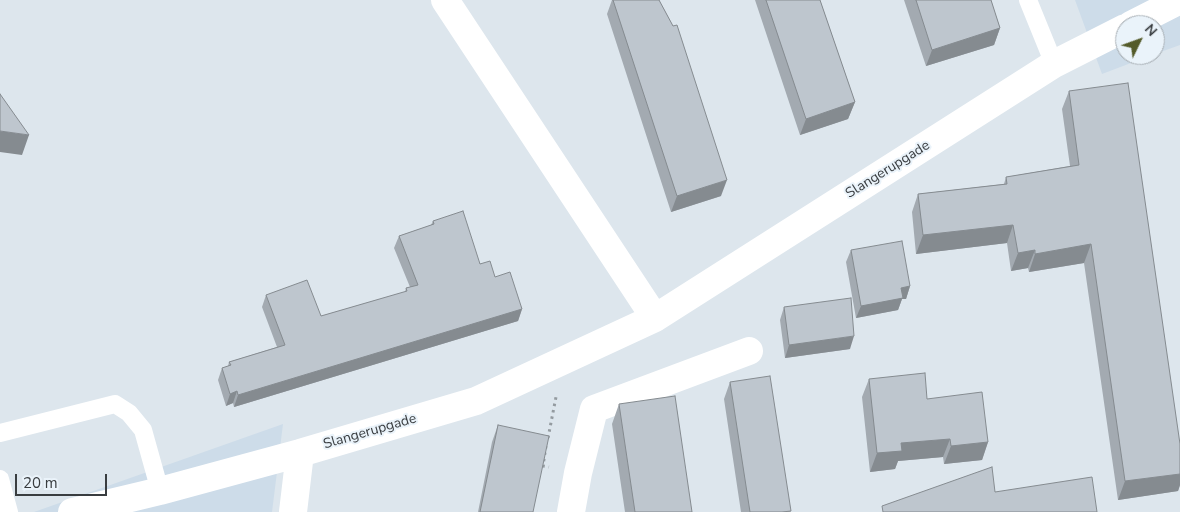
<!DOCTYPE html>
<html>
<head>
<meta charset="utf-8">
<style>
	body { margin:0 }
	#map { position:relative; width:1180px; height:512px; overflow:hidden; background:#dde6ed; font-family:"Nunito Sans",sans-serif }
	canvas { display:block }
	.north { position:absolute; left:1115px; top:15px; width:50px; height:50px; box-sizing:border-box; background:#eaf3fa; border:1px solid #a3aab0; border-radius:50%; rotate:48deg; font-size:14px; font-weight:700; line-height:20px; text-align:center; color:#393d40 }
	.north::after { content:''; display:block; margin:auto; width:18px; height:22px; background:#545b2a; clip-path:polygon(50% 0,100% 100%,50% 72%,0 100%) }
	.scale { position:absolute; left:15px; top:474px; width:92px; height:22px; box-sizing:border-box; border:2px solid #393d40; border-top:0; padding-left:6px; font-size:15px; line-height:18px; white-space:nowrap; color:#393d40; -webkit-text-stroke:4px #eaf3fa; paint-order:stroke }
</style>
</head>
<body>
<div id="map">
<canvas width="1180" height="512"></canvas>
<div class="north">N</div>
<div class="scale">20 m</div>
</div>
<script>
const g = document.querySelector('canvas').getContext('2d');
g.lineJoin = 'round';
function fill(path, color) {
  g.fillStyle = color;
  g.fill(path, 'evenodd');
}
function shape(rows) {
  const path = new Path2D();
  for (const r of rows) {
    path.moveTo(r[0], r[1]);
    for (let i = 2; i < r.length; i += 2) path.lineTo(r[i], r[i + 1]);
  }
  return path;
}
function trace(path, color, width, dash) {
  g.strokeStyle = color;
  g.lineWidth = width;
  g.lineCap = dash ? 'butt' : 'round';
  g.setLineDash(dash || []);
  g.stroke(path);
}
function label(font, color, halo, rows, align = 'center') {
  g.font = font + ' "Nunito Sans",sans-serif';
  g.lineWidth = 4;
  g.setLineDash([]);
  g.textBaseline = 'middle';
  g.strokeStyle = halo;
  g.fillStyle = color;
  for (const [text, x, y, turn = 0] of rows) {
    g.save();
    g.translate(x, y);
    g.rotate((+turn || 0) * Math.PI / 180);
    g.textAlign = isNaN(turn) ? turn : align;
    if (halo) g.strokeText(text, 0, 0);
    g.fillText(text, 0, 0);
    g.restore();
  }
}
fill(shape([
	[1075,0,1180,0,1180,45,1155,54,1155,25,1125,25,1125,55,1152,55,1102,74],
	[283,424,272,512,34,512]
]), '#cddce9');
trace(shape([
	[548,438,556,397],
	[546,446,543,466,549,467]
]), '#949ba0', 3, [2.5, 4]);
trace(shape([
	[1028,0,1054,64],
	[0,433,115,404,129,413,143,430,160,491],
	[0,479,9,512]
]), '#fff', 18);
trace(shape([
	[445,0,655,318],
	[1131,25,1180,0],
	[72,512,160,491,300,453,476,401,655,318,1054,64,1125,28],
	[293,512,300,453],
	[571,512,578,473,594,409,749,351]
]), '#fff', 28);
fill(shape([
	[612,0,659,0,673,26,721,196,671,212,607,14],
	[755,0,820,0,855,102,848,119,800,135],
	[904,0,991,0,1000,28,994,45,926,66],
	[1069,91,1180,474,1180,485,1178,491,1118,500,1084,263,1029,272,1028,268,1011,271,1007,243,916,254,912,212,918,194,1004,184,1006,177,1070,166,1062,109],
	[433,221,495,277,522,309,518,321,234,407,233,403,226,406,218,380,222,368,228,366,229,362,277,347,262,307,266,295,321,316,405,292,406,288,410,287,394,248,399,236,431,225],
	[851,250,910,286,906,299,902,299,898,310,856,318,846,262],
	[784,307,850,349,785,358,780,320],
	[869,379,927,399,988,442,982,460,944,464,943,457,898,461,895,469,870,472,862,397],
	[730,382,791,511,790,512,741,512,724,399],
	[619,404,692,512,625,512,612,424],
	[498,425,533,512,478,512,492,442]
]), '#a3aab1');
fill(shape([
	[1000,28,994,45,926,66,932,50],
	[855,102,848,119,800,135,806,119],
	[0,131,29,135,22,155,0,152],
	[727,180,721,196,671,212,677,196],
	[1013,225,1007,243,916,254,923,235],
	[1091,244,1084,263,1029,272,1035,254],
	[1035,250,1028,268,1011,271,1018,253],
	[910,286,906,299,902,299,898,310,856,318,861,306,901,288],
	[522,309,518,321,234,407,238,395],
	[854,336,850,349,785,358,789,345],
	[237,391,233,403,226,406,230,394],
	[950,439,943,457,898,461,895,469,870,472,877,453,901,443],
	[988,442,982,460,944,464,951,446],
	[1180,474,1180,485,1178,491,1118,500,1125,481]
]), '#858b90');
const building = shape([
	[613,0,659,0,673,26,677,25,727,180,677,196,613,0],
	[766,0,820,0,855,102,806,119,766,0],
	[916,0,991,0,1000,28,932,50,916,0],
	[1128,83,1180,444,1180,474,1125,481,1091,244,1035,254,1035,250,1018,253,1013,225,923,235,918,194,1007,184,1006,177,1079,165,1069,91,1128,83],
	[0,94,29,135,0,131,0,94],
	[463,211,480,264,490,261,495,277,510,272,522,309,238,395,237,391,230,394,222,368,231,365,229,362,285,345,266,295,307,280,321,316,407,291,406,288,418,285,399,236,434,224,433,221,463,211],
	[902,241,910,286,901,288,903,298,861,306,851,250,902,241],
	[851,298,854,336,789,345,784,307,851,298],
	[925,373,927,399,982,392,988,442,951,446,950,439,901,443,902,451,877,453,869,379,925,373],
	[770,376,791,511,782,512,750,512,730,382,770,376],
	[675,396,692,512,635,512,619,404,675,396],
	[498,425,549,436,533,512,480,512,498,425],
	[992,467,995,492,1092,477,1097,512,883,512,882,506,992,467]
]);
fill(building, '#bec6ce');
trace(building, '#858b90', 1);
label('14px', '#393d40', '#eaf3fa', [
	["Slangerupgade",888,170,-32],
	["Slangerupgade",370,432,-16]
]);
</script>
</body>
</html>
